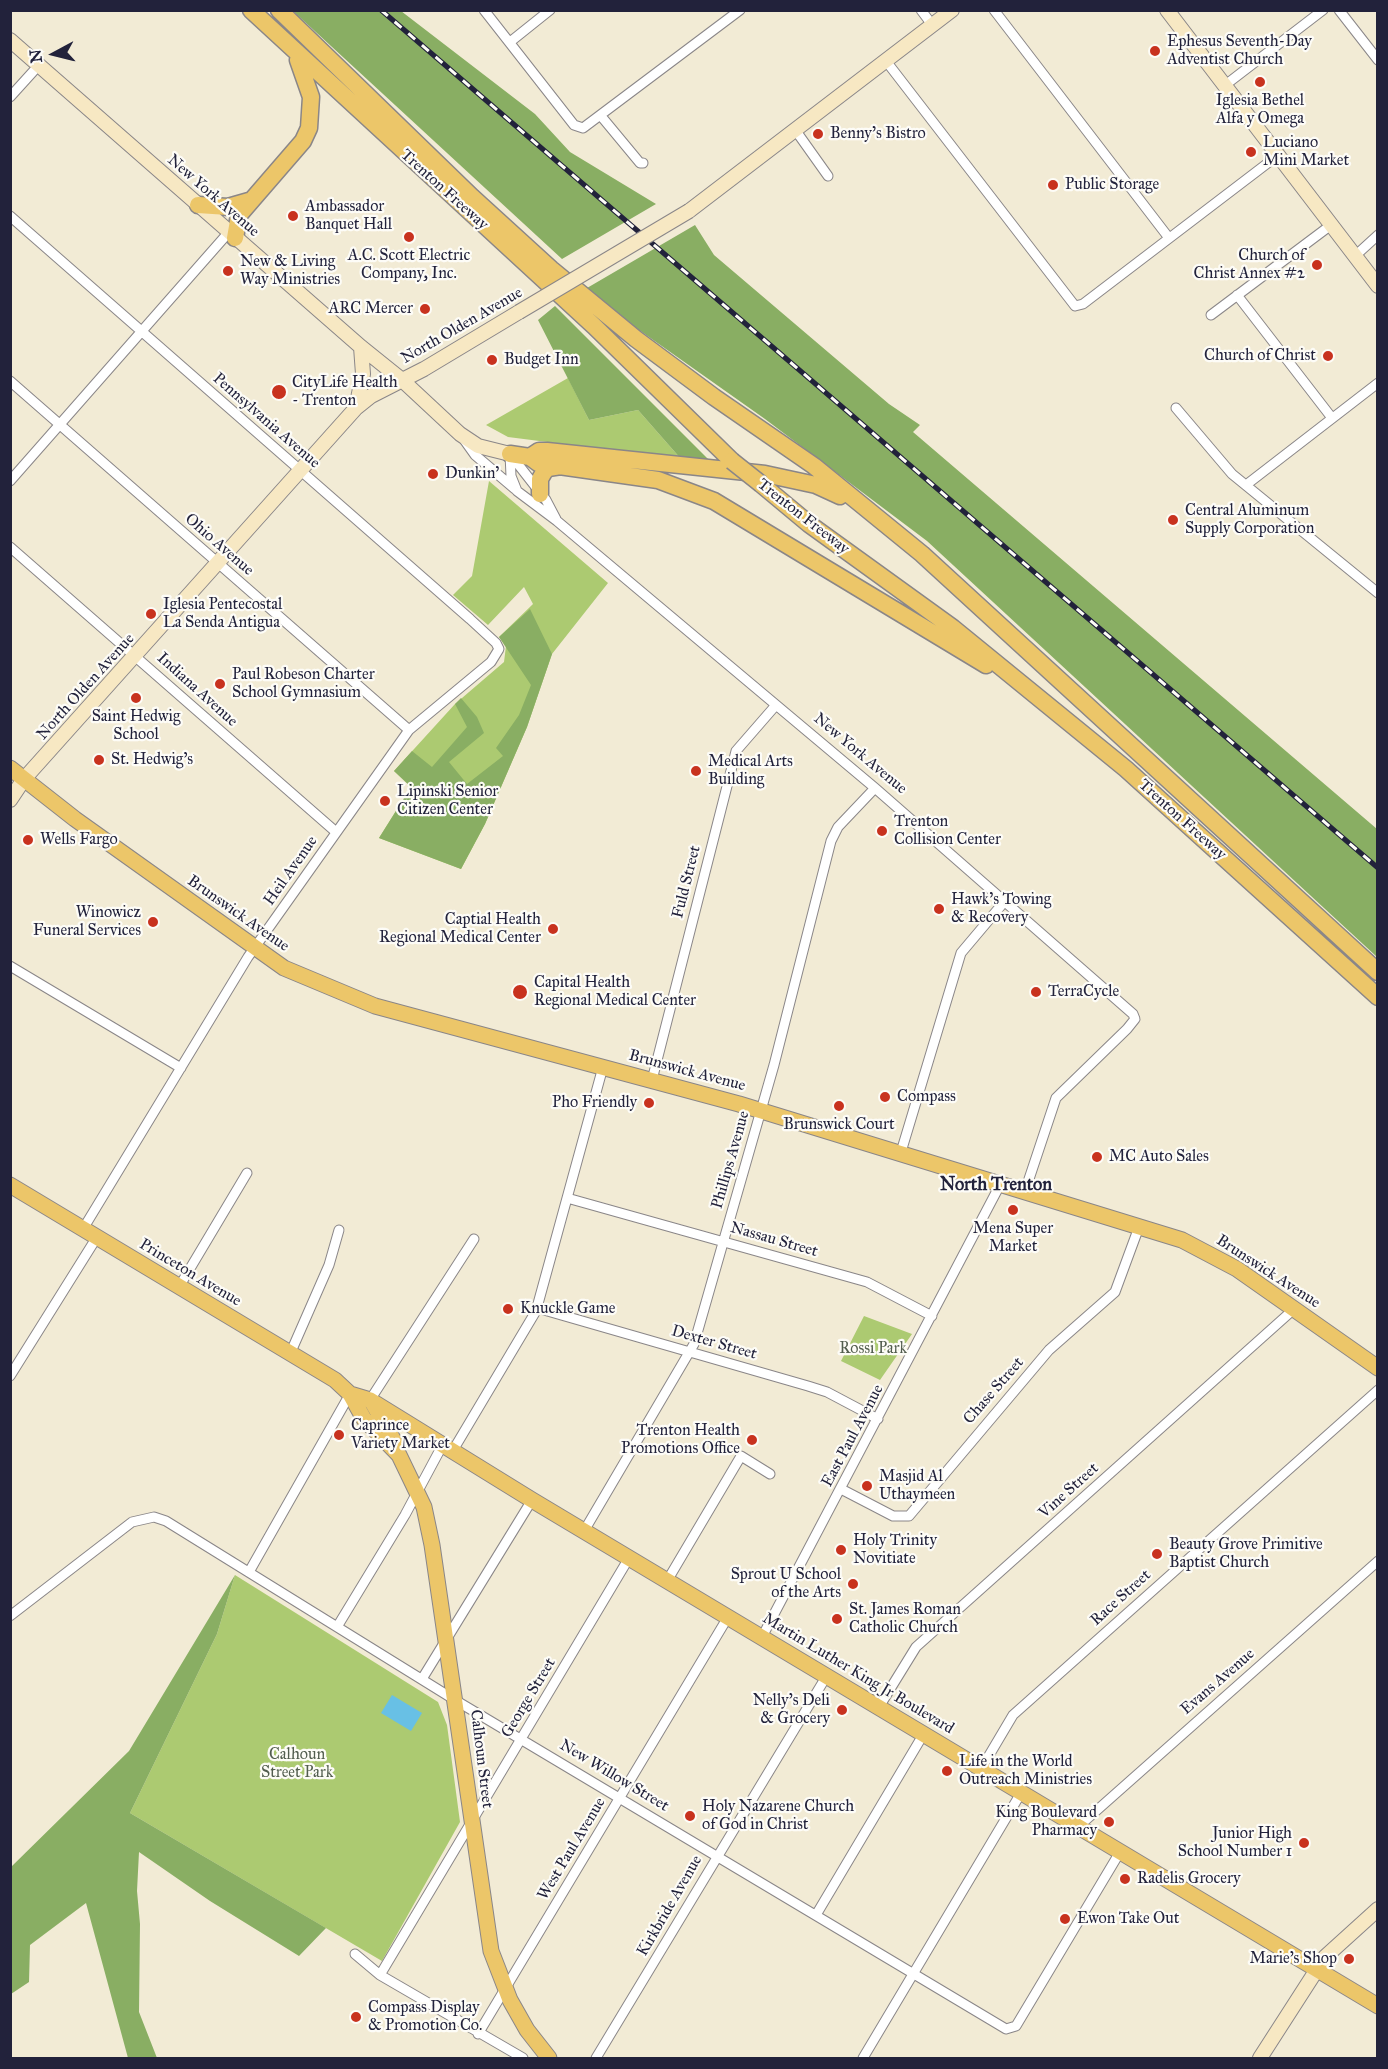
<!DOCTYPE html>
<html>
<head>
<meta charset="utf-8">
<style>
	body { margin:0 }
	#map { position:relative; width:1388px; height:2069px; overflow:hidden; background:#f2ebd5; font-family:"IM FELL Great Primer",serif }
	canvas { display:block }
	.frame { position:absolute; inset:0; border:12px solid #22223b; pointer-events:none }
	.north { position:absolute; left:24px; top:24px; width:60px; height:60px; -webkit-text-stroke:4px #fdfcf7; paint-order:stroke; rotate:263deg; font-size:16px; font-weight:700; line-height:24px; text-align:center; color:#22223b }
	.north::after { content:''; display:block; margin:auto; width:21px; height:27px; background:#22223b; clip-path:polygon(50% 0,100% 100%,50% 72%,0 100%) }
</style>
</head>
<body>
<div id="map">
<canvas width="1388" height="2069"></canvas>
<div class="frame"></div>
<div class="north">N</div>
</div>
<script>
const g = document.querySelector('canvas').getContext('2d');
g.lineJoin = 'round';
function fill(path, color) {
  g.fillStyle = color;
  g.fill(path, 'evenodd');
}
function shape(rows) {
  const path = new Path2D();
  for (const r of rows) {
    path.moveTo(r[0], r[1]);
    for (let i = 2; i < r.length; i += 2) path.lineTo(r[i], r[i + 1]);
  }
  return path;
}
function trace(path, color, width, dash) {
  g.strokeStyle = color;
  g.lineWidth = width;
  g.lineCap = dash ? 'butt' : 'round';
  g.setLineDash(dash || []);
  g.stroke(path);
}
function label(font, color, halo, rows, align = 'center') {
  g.font = font + ' "IM FELL Great Primer",serif';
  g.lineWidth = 4.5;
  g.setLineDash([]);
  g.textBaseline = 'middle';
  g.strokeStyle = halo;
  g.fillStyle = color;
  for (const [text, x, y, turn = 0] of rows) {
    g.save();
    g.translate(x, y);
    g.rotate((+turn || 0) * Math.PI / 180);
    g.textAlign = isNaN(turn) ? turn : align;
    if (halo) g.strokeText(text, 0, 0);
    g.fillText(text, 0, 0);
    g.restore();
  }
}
fill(shape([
	[568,378,589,420,638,410,681,459,508,437,486,425],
	[489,481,608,583,552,654,527,727,485,824,461,869,379,838,411,787,394,771,455,704,504,662,506,646,499,637,533,604,524,587,488,625,453,595,472,576],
	[864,1316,912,1334,880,1380,841,1361],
	[235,1575,438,1702,447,1725,460,1822,382,1961,130,1813,217,1634]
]), '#acca71');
fill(shape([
	[293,11,401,11,535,114,570,152,656,204,562,259],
	[695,225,714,255,889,404,920,425,913,432,1377,829,1377,957,927,541,765,419,632,325,587,288],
	[555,306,710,461,681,459,638,410,589,420,538,320],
	[530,609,552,654,527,727,485,824,461,869,379,838,411,787,394,771,412,751,432,767,467,727,455,704,461,698,477,717,484,733,449,762,467,784,503,756,496,748,519,715,531,685,499,637],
	[235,1575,217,1634,130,1813,326,1928,299,1956,210,1901,139,1852,137,1891,140,1924,139,2012,157,2058,128,2058,86,1903,30,1945,29,1982,11,1994,11,1867,129,1751]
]), '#89ae63');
fill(shape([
	[392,1695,422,1713,411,1731,381,1713]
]), '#68c0e5');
const street = shape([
	[484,10,574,125,583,128,740,10],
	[921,10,933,26],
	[994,10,1169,238],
	[1339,10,1378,60],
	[510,42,550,10],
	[886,61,1075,306,1083,304,1277,156],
	[1224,86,1323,10],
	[10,97,39,65],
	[601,116,640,163,643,163],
	[796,131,828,176],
	[10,216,470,619,496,643,499,649,491,662,409,730,248,957,83,1229],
	[1355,256,1378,235],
	[1237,295,1332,418],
	[1211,315,1331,225],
	[10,381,409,730],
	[1176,408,1232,474,1378,593],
	[465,441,475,455,515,489],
	[510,454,511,476,517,491,557,521,875,788,1133,1014,1135,1019,1127,1029,1056,1098,1025,1191],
	[510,454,546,500,556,519],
	[10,481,229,232],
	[1246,485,1378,383],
	[10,547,336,832],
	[10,966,181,1068],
	[652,1080,736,751,776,705],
	[901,1152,961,953,1004,902],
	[567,1198,867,1282,932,1316],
	[179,1287,247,1173],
	[537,1308,808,1386,827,1392,878,1419],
	[290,1354,329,1265,339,1230],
	[10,1376,97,1237],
	[370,1400,474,1239],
	[452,1452,536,1311,603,1067],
	[841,1489,893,1516,909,1516,1049,1350,1115,1292,1139,1227],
	[584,1531,694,1344,774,1065,831,841,838,827,875,788],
	[249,1572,350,1394],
	[667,1581,741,1456,770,1474],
	[10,1616,132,1522,154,1517,166,1521,455,1700,1006,2029,1016,2026,1120,1852],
	[337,1627,405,1515,442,1446],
	[762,1637,1001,1183],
	[422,1679,532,1500],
	[879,1707,916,1647,1294,1309],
	[981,1769,1013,1715,1378,1390],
	[1078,1827,1378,1561],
	[816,1915,923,1735],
	[355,1954,380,1975,523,2058],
	[380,1975,629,1558],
	[478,2034,728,1617],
	[596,2058,826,1677],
	[863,2058,1021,1793]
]);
const secondary = shape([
	[1167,10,1378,286],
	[10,40,361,347,402,380,460,434,478,446,510,454],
	[689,211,952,10],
	[356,408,363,374,361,347],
	[10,800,24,779,356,408,371,396,424,369,519,312],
	[1260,2058,1325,1957,1378,1909]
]);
const primary = shape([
	[10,768,75,819,284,968,375,1006,739,1104,1182,1240,1237,1269,1378,1368],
	[10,1185,335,1380,350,1394,364,1419,399,1455,424,1507,432,1545,491,1951,510,2000,527,2030,549,2058],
	[350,1394,370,1400,532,1500,1378,2006],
	[372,1402,397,1446]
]);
const highway = shape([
	[251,10,594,326,732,461],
	[279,10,472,197,551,269,636,339,714,397,814,466,922,554,1378,972],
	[198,205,228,207,249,201],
	[235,238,239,215,303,141,309,128,311,97,298,60],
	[510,454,530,457,538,463,658,480,714,501,986,665],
	[530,457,539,451,547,451,765,474,816,485,840,496],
	[761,484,809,524,953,628,1126,769,1378,997],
	[540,494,540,479,544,472,548,468,561,466]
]);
trace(street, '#8a8688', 11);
trace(secondary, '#8a8688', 16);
trace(primary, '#8a8688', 17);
trace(highway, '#8a8688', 19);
trace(street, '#fff', 9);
trace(secondary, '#f7e8c3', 14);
trace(primary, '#ecc669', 15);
trace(highway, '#ecc669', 16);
const rail = shape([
	[381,10,1378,868]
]);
trace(rail, '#22223b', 5);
trace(rail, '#fdfcf7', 3, [9]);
const secondaryBridge = shape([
	[519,312,689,211]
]);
const highwayBridge = shape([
	[732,461,761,484]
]);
trace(secondaryBridge, '#8a8688', 16, []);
trace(highwayBridge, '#8a8688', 19, []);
trace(secondaryBridge, '#f7e8c3', 14);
trace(highwayBridge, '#ecc669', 16);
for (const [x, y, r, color] of [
	[1155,51,6,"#c8321e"],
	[1260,82,6,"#c8321e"],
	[818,134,6,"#c8321e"],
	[1251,152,6,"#c8321e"],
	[1053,185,6,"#c8321e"],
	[293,216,6,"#c8321e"],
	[409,237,6,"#c8321e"],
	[1317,265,6,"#c8321e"],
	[228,271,6,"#c8321e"],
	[425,309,6,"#c8321e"],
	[1328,356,6,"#c8321e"],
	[492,360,6,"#c8321e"],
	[279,392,8,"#c8321e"],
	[433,474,6,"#c8321e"],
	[1173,520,6,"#c8321e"],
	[151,614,6,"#c8321e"],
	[220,684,6,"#c8321e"],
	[136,698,6,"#c8321e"],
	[99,760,6,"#c8321e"],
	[696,771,6,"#c8321e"],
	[385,801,6,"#c8321e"],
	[882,831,6,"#c8321e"],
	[28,840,6,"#c8321e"],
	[939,909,6,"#c8321e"],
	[153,922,6,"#c8321e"],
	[553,929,6,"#c8321e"],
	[520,992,8,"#c8321e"],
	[1036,992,6,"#c8321e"],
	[885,1097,6,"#c8321e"],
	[649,1103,6,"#c8321e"],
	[839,1106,6,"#c8321e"],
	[1097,1157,6,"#c8321e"],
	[1013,1210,6,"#c8321e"],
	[508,1309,6,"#c8321e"],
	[339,1435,6,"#c8321e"],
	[752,1440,6,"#c8321e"],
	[867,1486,6,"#c8321e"],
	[841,1550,6,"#c8321e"],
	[1157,1554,6,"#c8321e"],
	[853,1584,6,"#c8321e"],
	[837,1619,6,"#c8321e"],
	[842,1710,6,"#c8321e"],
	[947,1771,6,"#c8321e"],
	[690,1816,6,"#c8321e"],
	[1109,1822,6,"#c8321e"],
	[1304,1843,6,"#c8321e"],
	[1125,1879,6,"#c8321e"],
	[1065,1919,6,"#c8321e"],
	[1349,1959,6,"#c8321e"],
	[356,2017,6,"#c8321e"]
]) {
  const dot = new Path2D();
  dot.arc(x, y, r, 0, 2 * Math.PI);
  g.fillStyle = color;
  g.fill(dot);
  trace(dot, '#fdfcf7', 2);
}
label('16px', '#22223b', '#fdfcf7', [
	["Ephesus Seventh-Day",1167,42],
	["Adventist Church",1167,60],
	["Iglesia Bethel",1260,101,"center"],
	["Alfa y Omega",1260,119,"center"],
	["Benny's Bistro",830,134],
	["Luciano",1263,143],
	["Mini Market",1263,161],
	["Public Storage",1065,185],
	["Ambassador",305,207],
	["Banquet Hall",305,225],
	["A.C. Scott Electric",409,256,"center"],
	["Company, Inc.",409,274,"center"],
	["Church of",1305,256,"right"],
	["Christ Annex #2",1305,274,"right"],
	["New & Living",240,262],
	["Way Ministries",240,280],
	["ARC Mercer",413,309,"right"],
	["Church of Christ",1316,356,"right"],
	["Budget Inn",504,360],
	["CityLife Health",292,383],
	["- Trenton",292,401],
	["Dunkin'",445,474],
	["Central Aluminum",1185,511],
	["Supply Corporation",1185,529],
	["Iglesia Pentecostal",163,605],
	["La Senda Antigua",163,623],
	["Paul Robeson Charter",232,675],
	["School Gymnasium",232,693],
	["Saint Hedwig",136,717,"center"],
	["School",136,735,"center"],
	["St. Hedwig's",111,760],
	["Medical Arts",708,762],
	["Building",708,780],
	["Lipinski Senior",397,792],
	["Citizen Center",397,810],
	["Trenton",894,822],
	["Collision Center",894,840],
	["Wells Fargo",40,840],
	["Hawk's Towing",951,900],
	["& Recovery",951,918],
	["Winowicz",141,913,"right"],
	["Funeral Services",141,931,"right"],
	["Captial Health",541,920,"right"],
	["Regional Medical Center",541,938,"right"],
	["Capital Health",534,983],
	["Regional Medical Center",534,1001],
	["TerraCycle",1048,992],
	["Compass",897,1097],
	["Pho Friendly",637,1103,"right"],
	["Brunswick Court",839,1125,"center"],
	["MC Auto Sales",1109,1157],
	["Mena Super",1013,1229,"center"],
	["Market",1013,1247,"center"],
	["Knuckle Game",520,1309],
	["Caprince",351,1426],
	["Variety Market",351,1444],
	["Trenton Health",740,1431,"right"],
	["Promotions Office",740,1449,"right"],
	["Masjid Al",879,1477],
	["Uthaymeen",879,1495],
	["Holy Trinity",853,1541],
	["Novitiate",853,1559],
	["Beauty Grove Primitive",1169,1545],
	["Baptist Church",1169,1563],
	["Sprout U School",841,1575,"right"],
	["of the Arts",841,1593,"right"],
	["St. James Roman",849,1610],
	["Catholic Church",849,1628],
	["Nelly's Deli",830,1701,"right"],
	["& Grocery",830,1719,"right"],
	["Life in the World",959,1762],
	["Outreach Ministries",959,1780],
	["Holy Nazarene Church",702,1807],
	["of God in Christ",702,1825],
	["King Boulevard",1097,1813,"right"],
	["Pharmacy",1097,1831,"right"],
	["Junior High",1292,1834,"right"],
	["School Number 1",1292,1852,"right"],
	["Radelis Grocery",1137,1879],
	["Ewon Take Out",1077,1919],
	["Marie's Shop",1337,1959,"right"],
	["Compass Display",368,2008],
	["& Promotion Co.",368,2026]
], 'left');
label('16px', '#22223b', '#fdfcf7', [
	["Trenton Freeway",444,190,42],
	["New York Avenue",213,196,41],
	["North Olden Avenue",462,326,-30],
	["Pennsylvania Avenue",266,421,41],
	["Trenton Freeway",803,517,38],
	["Ohio Avenue",219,545,41],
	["North Olden Avenue",86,687,-48],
	["Indiana Avenue",197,690,42],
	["New York Avenue",860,754,40],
	["Trenton Freeway",1182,820,42],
	["Heil Avenue",291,871,-55],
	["Fuld Street",687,882,-76],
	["Brunswick Avenue",238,914,35],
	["Brunswick Avenue",687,1071,15],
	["Phillips Avenue",731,1160,-74],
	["Nassau Street",774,1240,16],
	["Brunswick Avenue",1268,1272,33],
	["Princeton Avenue",190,1273,31],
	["Dexter Street",714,1343,16],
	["Chase Street",994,1391,-49],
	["East Paul Avenue",853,1436,-62],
	["Vine Street",1069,1491,-42],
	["Race Street",1121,1598,-42],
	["Martin Luther King Jr Boulevard",858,1674,31],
	["Evans Avenue",1218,1682,-41],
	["George Street",529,1698,-59],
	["Calhoun Street",481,1759,83],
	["New Willow Street",614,1776,31],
	["West Paul Avenue",572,1849,-59],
	["Kirkbride Avenue",670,1906,-60]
]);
label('16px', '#525d4e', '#fdfcf7', [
	["Rossi Park",873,1349],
	["Calhoun",297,1755],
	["Street Park",297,1773]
]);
label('bold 18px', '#22223b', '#fdfcf7', [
	["North Trenton",996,1186]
]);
</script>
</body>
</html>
